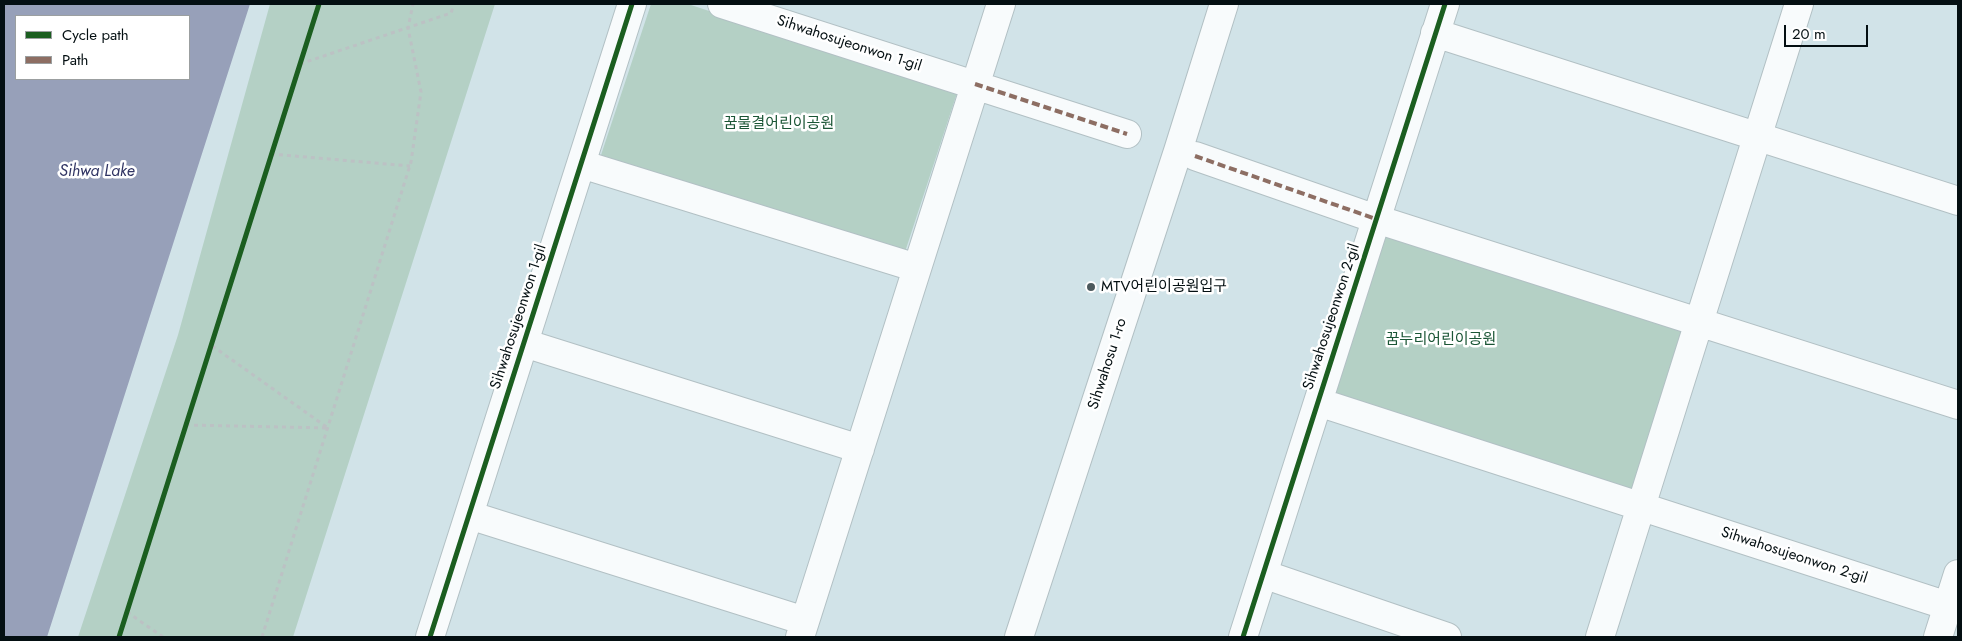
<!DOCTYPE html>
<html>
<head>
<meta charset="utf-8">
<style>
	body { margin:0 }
	#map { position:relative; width:1962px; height:641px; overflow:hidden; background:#d1e3e8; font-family:Jost,sans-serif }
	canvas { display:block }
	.frame { position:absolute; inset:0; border:5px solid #040f12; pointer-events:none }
	.legend { position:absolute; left:15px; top:15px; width:175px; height:65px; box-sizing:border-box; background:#fff; border:1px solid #9b9fa0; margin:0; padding:6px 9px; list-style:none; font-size:15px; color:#040f12 }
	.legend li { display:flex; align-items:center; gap:10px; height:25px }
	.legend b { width:25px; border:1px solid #9b9fa0 }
	.scale { position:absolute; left:1784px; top:25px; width:84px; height:22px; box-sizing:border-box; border:2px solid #040f12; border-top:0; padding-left:6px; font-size:15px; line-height:18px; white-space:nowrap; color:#040f12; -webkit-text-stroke:4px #fff; paint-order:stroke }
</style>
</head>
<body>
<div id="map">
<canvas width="1962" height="641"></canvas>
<div class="frame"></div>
<ul class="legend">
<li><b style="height:6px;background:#1b5e20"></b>Cycle path</li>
<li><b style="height:6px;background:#8d6e63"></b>Path</li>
</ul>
<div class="scale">20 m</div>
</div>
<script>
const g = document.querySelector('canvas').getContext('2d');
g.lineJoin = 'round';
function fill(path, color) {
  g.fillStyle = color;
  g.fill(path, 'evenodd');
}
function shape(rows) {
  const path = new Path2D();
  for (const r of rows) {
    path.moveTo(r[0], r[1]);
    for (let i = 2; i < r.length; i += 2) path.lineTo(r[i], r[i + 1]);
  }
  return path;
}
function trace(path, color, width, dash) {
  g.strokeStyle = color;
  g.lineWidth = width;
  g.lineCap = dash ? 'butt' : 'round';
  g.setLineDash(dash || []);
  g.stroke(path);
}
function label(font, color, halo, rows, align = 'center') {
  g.font = font + ' Jost,"Noto Sans KR",sans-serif';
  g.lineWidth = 5;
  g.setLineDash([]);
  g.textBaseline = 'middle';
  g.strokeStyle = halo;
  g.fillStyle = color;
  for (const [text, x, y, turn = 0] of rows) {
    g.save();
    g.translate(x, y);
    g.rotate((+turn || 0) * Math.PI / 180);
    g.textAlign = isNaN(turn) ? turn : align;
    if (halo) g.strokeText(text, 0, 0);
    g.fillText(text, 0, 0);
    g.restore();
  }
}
fill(shape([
	[270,4,495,4,293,637,78,637,178,335],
	[651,4,688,4,957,93,904,255,601,155],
	[1379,228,1686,325,1634,493,1327,397]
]), '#b4d0c5');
fill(shape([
	[4,4,250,4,47,637,4,637],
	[16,16,189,16,189,79,16,79]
]), '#97a0b9');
const minor = shape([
	[722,4,1127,134],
	[1435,33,1958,201],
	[1195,156,1376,219,1958,405],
	[581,164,917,268],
	[524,343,860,449],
	[1318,402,1948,606],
	[469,515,805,621],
	[1263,574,1447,637],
	[430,637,632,4],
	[800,637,1001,4],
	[1243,637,1445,4],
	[1600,637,1799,4],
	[1938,637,1958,574]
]);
const major = shape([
	[1019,637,1178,151,1224,4]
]);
trace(minor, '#b2c0c4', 30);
trace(major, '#b2c0c4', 30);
trace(shape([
	[300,64,451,13,454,4],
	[271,154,410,166],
	[186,425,328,428,211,345],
	[127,612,163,637],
	[262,637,411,162,421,92,408,28,413,4]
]), '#bcc1c4', 3, [4, 4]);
trace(minor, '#f8fbfc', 28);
trace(major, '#f8fbfc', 28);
trace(shape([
	[975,84,1127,134],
	[1195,156,1376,219]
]), '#8d6e63', 4, [8, 4]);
trace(shape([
	[119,637,319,4],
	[430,637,632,4],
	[1243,637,1445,4]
]), '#1b5e20', 5);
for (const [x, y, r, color] of [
	[1091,287,5,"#4c595d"]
]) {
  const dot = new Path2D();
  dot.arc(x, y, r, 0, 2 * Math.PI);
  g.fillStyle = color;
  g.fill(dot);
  trace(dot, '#fff', 2);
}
label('15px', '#040f12', '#fff', [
	["Sihwahosujeonwon 1-gil",849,44,18],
	["Sihwahosujeonwon 1-gil",519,317,-72],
	["Sihwahosujeonwon 2-gil",1332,317,-72],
	["Sihwahosu 1-ro",1108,364,-72],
	["Sihwahosujeonwon 2-gil",1794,556,18]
]);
label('15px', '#1a5535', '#fff', [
	["꿈물결어린이공원",779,124],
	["꿈누리어린이공원",1441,340]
]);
label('15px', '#040f12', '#fff', [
	["MTV어린이공원입구",1101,287]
], 'left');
label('italic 16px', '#303463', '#fff', [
	["Sihwa Lake",97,172]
]);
</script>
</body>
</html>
